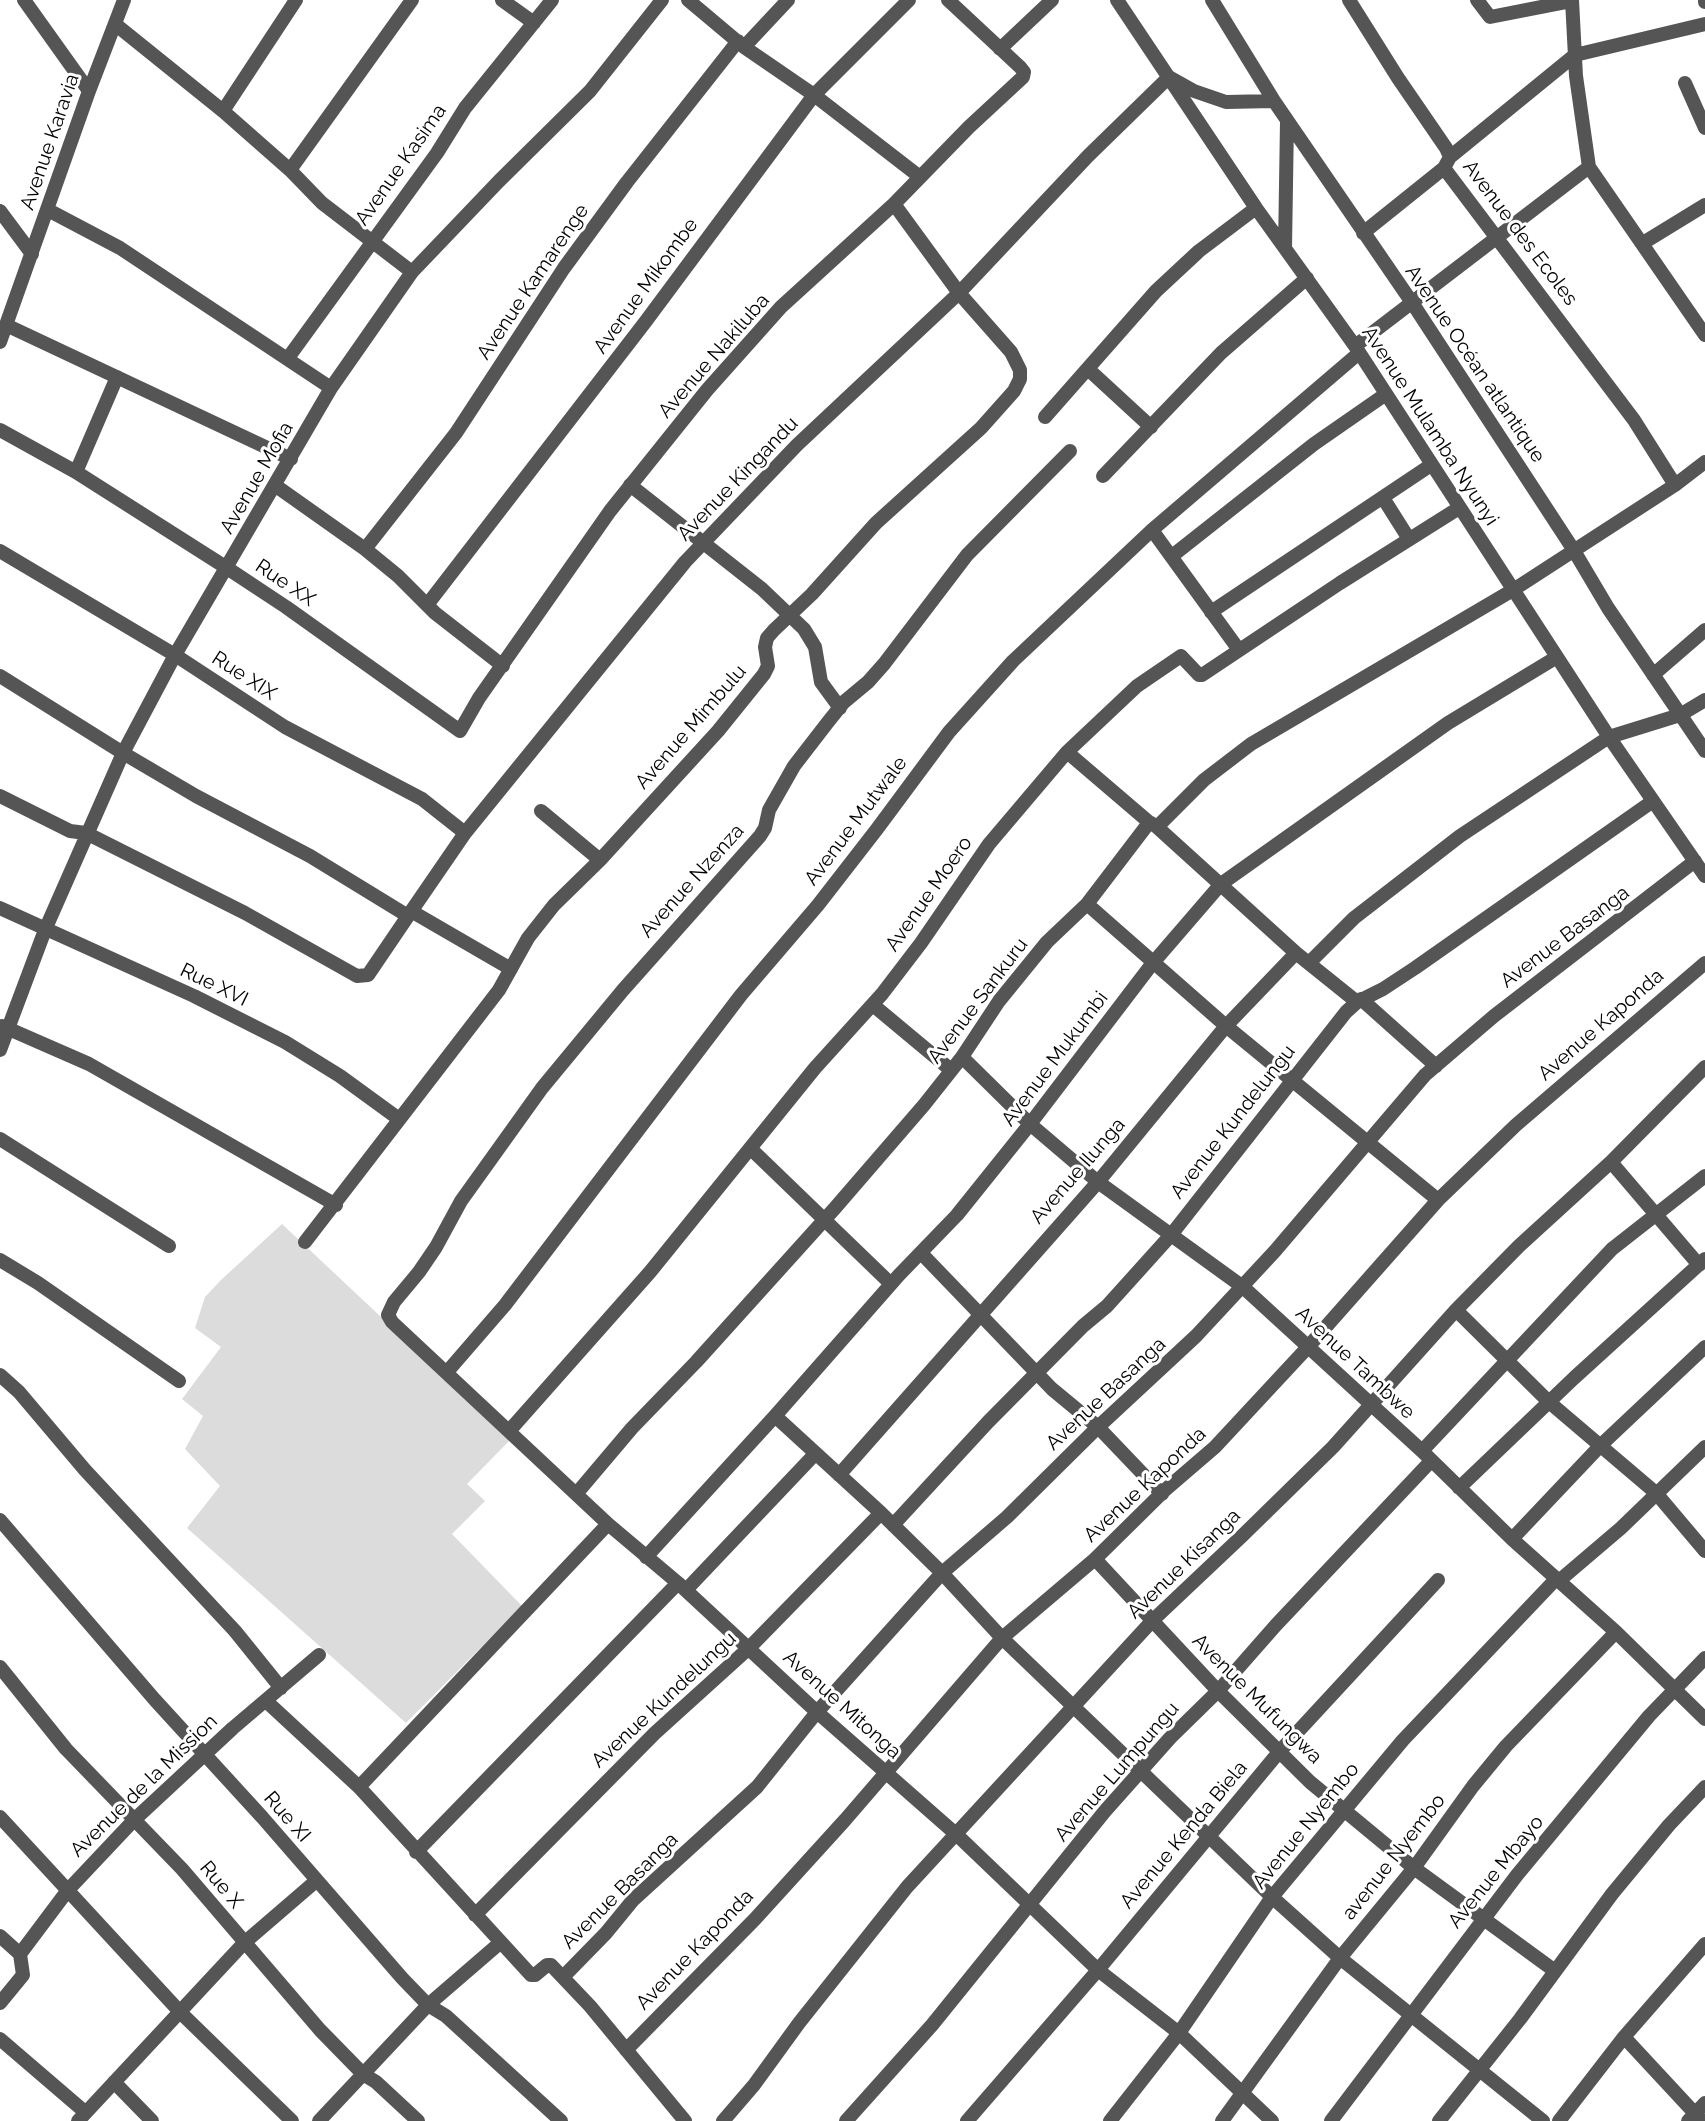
<!DOCTYPE html>
<html>
<head>
<meta charset="utf-8">
<style>
	body { margin:0 }
	canvas { display:block; background:#fff }
</style>
</head>
<body>
<canvas width="1705" height="2121"></canvas>
<script>
const g = document.querySelector('canvas').getContext('2d');
g.lineJoin = 'round';
function fill(path, color) {
  g.fillStyle = color;
  g.fill(path, 'evenodd');
}
function shape(rows) {
  const path = new Path2D();
  for (const r of rows) {
    path.moveTo(r[0], r[1]);
    for (let i = 2; i < r.length; i += 2) path.lineTo(r[i], r[i + 1]);
  }
  return path;
}
function trace(path, color, width, dash) {
  g.strokeStyle = color;
  g.lineWidth = width;
  g.lineCap = dash ? 'butt' : 'round';
  g.setLineDash(dash || []);
  g.stroke(path);
}
function label(font, color, halo, rows, align = 'center') {
  g.font = font + ' Raleway,sans-serif';
  g.lineWidth = 6;
  g.setLineDash([]);
  g.textBaseline = 'middle';
  g.strokeStyle = halo;
  g.fillStyle = color;
  for (const [text, x, y, turn = 0] of rows) {
    g.save();
    g.translate(x, y);
    g.rotate((+turn || 0) * Math.PI / 180);
    g.textAlign = isNaN(turn) ? turn : align;
    if (halo) g.strokeText(text, 0, 0);
    g.fillText(text, 0, 0);
    g.restore();
  }
}
fill(shape([
	[282,1224,511,1439,467,1484,485,1501,452,1534,522,1606,406,1723,187,1528,220,1486,185,1449,203,1416,182,1399,221,1347,195,1328,205,1297,221,1280]
]), '#dcdcdc');
trace(shape([
	[24,0,89,91],
	[502,0,534,23],
	[688,0,744,47,814,95,920,177],
	[1117,0,1256,208,1355,346,1609,737,1705,876],
	[1212,0,1274,101,1413,304,1573,549,1608,608,1705,751],
	[1349,0,1398,78,1446,148,1450,157,1444,168,1634,420,1675,485],
	[1477,0,1490,17,1572,1],
	[1572,0,1576,76,1589,167,1705,335],
	[1705,0,1705,2],
	[115,24,223,111,290,170,322,203,412,272],
	[744,47,788,0],
	[1000,49,1052,0],
	[1685,83,1705,128],
	[223,111,296,0],
	[1450,157,1575,55,1705,24],
	[290,170,412,0],
	[48,210,120,248,331,388],
	[0,211,32,254],
	[1363,233,1444,168],
	[1643,243,1705,205],
	[1285,248,1287,121],
	[6,325,291,459],
	[0,342,89,91,124,0],
	[1355,346,1589,167],
	[288,358,437,153,465,108,552,0],
	[1088,369,1151,427],
	[1045,417,1156,291,1199,251,1256,208],
	[0,430,76,472,227,568,286,607,460,731,479,698,610,511,707,390,781,307,894,204,969,127,1023,77,1024,72,1020,67,948,0],
	[1070,451,967,555,884,664,868,682,844,702,828,722,794,766,769,810,765,828,760,836,623,990,542,1088,461,1201,436,1247,419,1272,394,1302,388,1315,392,1322,608,1524,678,1583,817,1712,957,1835,1098,1970,1179,2033,1272,2121],
	[76,472,117,377],
	[1103,476,1221,353,1307,278],
	[630,485,762,589,804,629,815,647,821,682,840,708],
	[276,486,365,549,398,576,435,613,503,666],
	[1381,499,1385,501,1409,539],
	[1152,530,1239,650],
	[365,549,456,433,564,268,627,182,738,41],
	[0,551,175,655,285,727,422,799,465,833],
	[1172,556,1314,444,1386,394],
	[427,605,646,321,814,95,909,0],
	[1211,612,1431,465],
	[1653,675,1705,630],
	[0,676,123,753,196,796,310,856,408,916,465,833,685,562,797,445,959,293,1088,156,1169,77,1194,91,1226,102,1274,101],
	[1067,752,1150,823],
	[0,796,70,831,86,833,245,913,357,976,368,975,408,916],
	[541,811,600,860],
	[1157,827,1204,780,1251,744,1513,590,1675,485,1705,462],
	[1157,827,1296,953],
	[1087,904,1226,1026,1438,1200],
	[0,908,194,996,285,1042,340,1076,399,1119],
	[411,911,511,969],
	[1309,963,1354,918,1460,836,1609,737,1680,715,1705,700],
	[1361,999,1436,1066],
	[873,1005,951,1070],
	[2,1026,89,1064,336,1205],
	[0,1050,45,930,123,753,175,655,331,388,412,272,499,181,590,91,662,0],
	[962,1057,1030,1124,1098,1182,1243,1287,1422,1451,1512,1539,1616,1632,1705,1719],
	[0,1139,169,1246],
	[750,1148,891,1284],
	[1611,1162,1699,1265],
	[305,1242,499,990,528,938,554,905,600,860,718,731,764,674,768,666,765,647,767,638,774,630,812,594,876,523,981,428,1014,391,1020,379,1020,370,1011,352,959,293,894,204],
	[921,1253,1052,1389,1098,1427,1162,1494],
	[0,1260,38,1283,179,1381],
	[1456,1310,1549,1402,1656,1493,1705,1551],
	[447,1372,505,1305,741,995,818,905,877,829,949,732,1013,661,1152,530,1359,353],
	[0,1375,19,1392,85,1470,235,1631,281,1688],
	[775,1416,881,1513,942,1573,1002,1638,1272,1897,1340,1958,1543,2121],
	[510,1430,650,1272,815,1068,882,994,921,943,989,844,1067,752,1137,686,1181,656,1199,675,1202,675,1340,583,1459,508],
	[1422,1451,1612,1249,1705,1176],
	[839,1475,1098,1182,1226,1026,1296,953,1357,1002],
	[1459,1488,1574,1378,1705,1259],
	[577,1493,632,1428,696,1362,835,1208,924,1105,962,1057,999,1001,1047,942,1087,904,1148,824,1151,823,1157,827],
	[0,1520,155,1700,262,1817,402,1978,428,2005,446,2016,561,2121],
	[893,1525,988,1422,1083,1326,1107,1306,1171,1235,1346,1012,1357,1002,1383,989,1415,968,1653,801],
	[1512,1539,1601,1445,1705,1347],
	[646,1557,775,1416,899,1275,957,1215,1030,1124,1152,964,1221,884,1448,723,1557,657],
	[1095,1559,1218,1691,1310,1782,1414,1868,1555,1971],
	[1560,1580,1621,1528,1705,1447],
	[686,1590,815,1454],
	[0,1667,66,1749,182,1869,320,2030,363,2074,376,2082,418,2121],
	[266,1701,359,1787,531,1975,535,1975,547,1965,551,1965,590,2006,685,2121],
	[359,1787,608,1524],
	[0,1817,181,2013,292,2121],
	[416,1852,678,1583],
	[475,1915,655,1733,749,1648,881,1513],
	[0,1936,20,1954],
	[20,1954,68,1890,134,1820,233,1728,319,1655],
	[563,1977,606,1933,633,1900,757,1787,817,1712,942,1573,1007,1517,1098,1427,1196,1336,1275,1251,1425,1075,1494,1016,1695,861],
	[0,2003,23,1975,20,1954],
	[1624,2037,1702,2121],
	[0,2039,85,2112],
	[626,2050,755,1919,845,1820,1002,1638,1095,1559,1165,1490,1215,1447,1308,1347,1438,1200,1516,1125,1705,963],
	[114,2082,152,2121],
	[78,2121,244,1943,316,1881],
	[319,2121,428,2005,501,1942],
	[723,2121,754,2085,799,2023,907,1887,1153,1620,1242,1536,1333,1447,1456,1310,1519,1246,1611,1162,1705,1067],
	[846,2121,932,2025,1105,1811,1170,1738,1218,1691,1276,1625,1431,1461],
	[967,2121,1098,1970,1279,1752,1438,1580],
	[1110,2121,1179,2033,1272,1897,1403,1740,1557,1578],
	[1222,2121,1340,1958,1414,1868,1473,1786,1506,1746,1616,1632],
	[1331,2121,1517,1875,1649,1716,1705,1658],
	[1439,2121,1520,2019,1612,1894,1669,1825,1705,1787],
	[1559,2121,1624,2037,1705,1944],
	[1688,2121,1705,2103]
]), '#555', 14);
label('20px', '#000', '#fff', [
	["Avenue Karavia",50,142,-71],
	["Avenue Kasima",401,165,-55],
	["Avenue des Ecoles",1520,233,53],
	["Avenue Kamarenge",533,282,-56],
	["Avenue Mikombe",646,286,-54],
	["Avenue Nakiluba",714,356,-49],
	["Avenue Océan atlantique",1475,364,56],
	["Avenue Mulamba Nyunyi",1430,426,57],
	["Avenue Mofia",257,478,-60],
	["Avenue Kingandu",738,479,-46],
	["Rue XX",285,583,34],
	["Rue XIX",244,676,33],
	["Avenue Mimbulu",691,727,-49],
	["Avenue Mutwale",856,821,-53],
	["Avenue Nzenza",692,881,-48],
	["Avenue Moero",929,894,-55],
	["Avenue Basanga",1565,937,-37],
	["Rue XVI",214,985,26],
	["Avenue Sankuru",978,1001,-53],
	["Avenue Kaponda",1601,1025,-41],
	["Avenue Mukumbi",1055,1059,-53],
	["Avenue Kundelungu",1233,1122,-52],
	["Avenue Ilunga",1078,1171,-49],
	["Avenue Tambwe",1355,1363,43],
	["Avenue Basanga",1106,1394,-43],
	["Avenue Kaponda",1145,1485,-43],
	["Avenue Kisanga",1184,1564,-44],
	["Avenue Mufungwa",1257,1699,45],
	["Avenue Kundelungu",664,1700,-43],
	["Avenue Mitonga",842,1705,42],
	["Avenue Lumpungu",1117,1772,-49],
	["Avenue de la Mission",144,1786,-44],
	["Rue XI",287,1817,49],
	["Avenue Nyembo",1306,1826,-51],
	["Avenue Kenda Biela",1184,1835,-50],
	["avenue Nyembo",1394,1857,-52],
	["Avenue Mbayo",1496,1872,-51],
	["Rue X",221,1885,50],
	["Avenue Basanga",620,1891,-45],
	["Avenue Kaponda",695,1950,-46]
]);
</script>
</body>
</html>
